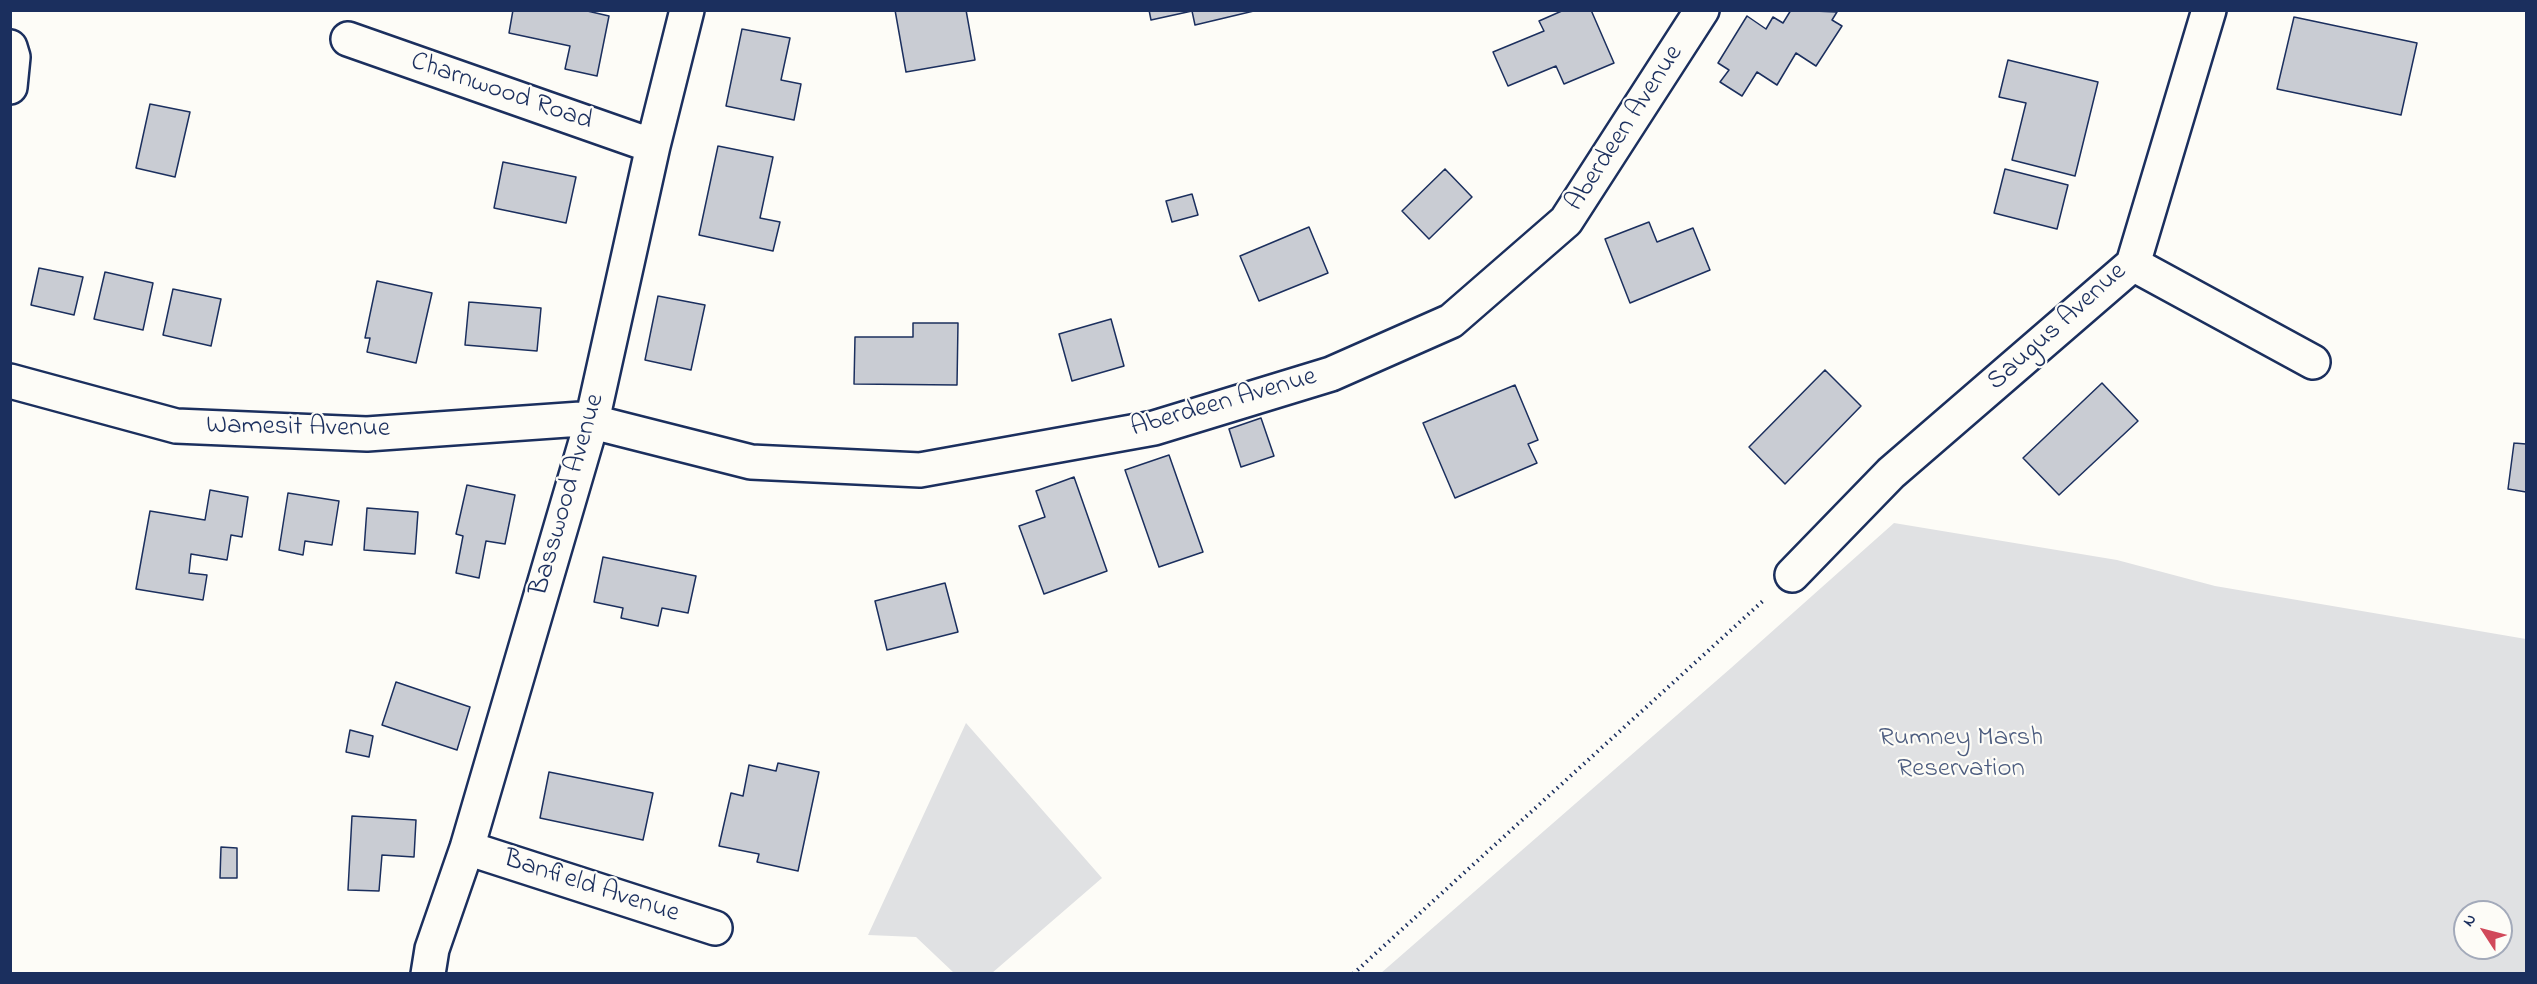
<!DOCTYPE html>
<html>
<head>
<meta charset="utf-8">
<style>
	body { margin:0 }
	#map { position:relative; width:2537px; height:984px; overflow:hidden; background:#fdfcf7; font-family:"Indie Flower",sans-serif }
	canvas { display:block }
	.frame { position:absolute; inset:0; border:12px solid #1b2f5e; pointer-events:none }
	.north { position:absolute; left:2453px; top:900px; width:60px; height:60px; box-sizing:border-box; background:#fdfcf7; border:2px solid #a3aaba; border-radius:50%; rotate:306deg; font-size:16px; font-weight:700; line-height:24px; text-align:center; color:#1b2f5e }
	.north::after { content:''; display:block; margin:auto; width:21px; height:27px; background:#d1495b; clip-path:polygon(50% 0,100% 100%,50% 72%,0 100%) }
</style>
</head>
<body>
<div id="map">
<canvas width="2537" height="984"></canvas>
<div class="frame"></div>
<div class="north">N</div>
</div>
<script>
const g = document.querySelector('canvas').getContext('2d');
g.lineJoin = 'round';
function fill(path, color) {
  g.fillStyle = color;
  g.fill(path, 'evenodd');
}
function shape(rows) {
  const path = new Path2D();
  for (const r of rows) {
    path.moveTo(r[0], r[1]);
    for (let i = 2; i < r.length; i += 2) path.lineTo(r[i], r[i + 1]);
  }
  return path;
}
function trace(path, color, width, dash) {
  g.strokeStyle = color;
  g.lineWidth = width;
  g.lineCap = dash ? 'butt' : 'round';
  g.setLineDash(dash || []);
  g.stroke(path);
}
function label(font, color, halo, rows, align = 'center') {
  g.font = font + ' "Indie Flower",sans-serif';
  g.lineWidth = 4.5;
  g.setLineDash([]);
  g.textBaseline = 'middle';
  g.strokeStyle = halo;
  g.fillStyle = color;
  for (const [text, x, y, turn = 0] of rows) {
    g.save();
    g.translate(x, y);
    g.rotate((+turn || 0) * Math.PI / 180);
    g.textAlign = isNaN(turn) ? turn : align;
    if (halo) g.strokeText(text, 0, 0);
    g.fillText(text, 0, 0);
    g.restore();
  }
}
fill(shape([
	[1894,523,2117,560,2215,586,2526,639,2526,973,1381,973,1731,668],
	[2465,912,2501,912,2501,948,2465,948],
	[966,723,1102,878,992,973,954,973,916,937,868,935]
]), '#e0e1e3');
const building = shape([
	[513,10,583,10,609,16,597,76,565,69,570,46,509,33,513,10],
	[895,10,966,10,975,60,906,72,895,10],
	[1149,10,1258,10,1195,25,1192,11,1151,20,1149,10],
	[1564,10,1591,10,1614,63,1564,84,1556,66,1508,86,1493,52,1544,31,1539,21,1564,10],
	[1791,10,1837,12,1832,20,1842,26,1816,66,1796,53,1777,85,1757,72,1742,96,1720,82,1729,70,1718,63,1747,16,1766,29,1773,17,1783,23,1791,10],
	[2294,17,2417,43,2401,115,2277,89,2294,17],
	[742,29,790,38,781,80,801,84,794,120,726,106,742,29],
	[2008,60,2098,82,2075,176,2012,160,2026,103,1999,97,2008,60],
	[150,104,190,112,175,177,136,168,150,104],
	[718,146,773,157,760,218,780,222,773,251,699,235,718,146],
	[503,162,576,177,566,223,494,208,503,162],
	[1445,169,1472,197,1429,239,1402,211,1445,169],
	[2005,169,2068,185,2057,229,1994,213,2005,169],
	[1192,194,1198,215,1172,222,1166,201,1192,194],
	[1649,222,1657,242,1693,228,1710,270,1630,303,1605,239,1649,222],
	[1309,227,1328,273,1259,301,1240,256,1309,227],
	[39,268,83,277,74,315,31,305,39,268],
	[105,272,153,283,143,330,94,319,105,272],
	[377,281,432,293,416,363,367,352,370,338,365,338,377,281],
	[173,289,221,299,211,346,163,335,173,289],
	[658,296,705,305,691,370,645,360,658,296],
	[469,302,541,308,537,351,465,345,469,302],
	[1111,319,1124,366,1072,381,1059,334,1111,319],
	[913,323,958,323,957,385,854,384,855,337,913,337,913,323],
	[1825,370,1861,406,1785,484,1749,447,1825,370],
	[2102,383,2138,421,2059,495,2023,458,2102,383],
	[1515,385,1538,440,1528,444,1537,463,1455,498,1423,423,1515,385],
	[1261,418,1274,456,1241,467,1229,429,1261,418],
	[2514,443,2526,444,2526,492,2508,489,2514,443],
	[1169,455,1203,552,1159,567,1125,470,1169,455],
	[1074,477,1107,571,1044,594,1019,526,1045,517,1036,491,1074,477],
	[467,485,515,495,505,544,486,541,479,578,456,573,463,536,456,534,467,485],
	[210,490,248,497,242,537,231,535,227,560,191,554,189,573,207,575,203,600,136,589,150,511,205,520,210,490],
	[288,493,339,501,332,545,305,541,303,555,279,550,288,493],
	[367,508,418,512,415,554,364,550,367,508],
	[603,557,696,576,688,613,662,608,658,626,621,618,623,608,594,602,603,557],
	[945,583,958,632,887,650,875,601,945,583],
	[396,682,470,707,457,750,382,725,396,682],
	[350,730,373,736,369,757,346,752,350,730],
	[778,763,819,772,798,871,757,862,759,854,719,846,731,793,743,796,749,765,776,771,778,763],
	[549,772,653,793,643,840,540,818,549,772],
	[352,816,416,820,414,857,382,855,379,891,348,890,352,816],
	[221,847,237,848,237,878,220,878,221,847]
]);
fill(building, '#c9ccd3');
trace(building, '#1b2f5e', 1.5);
const street = shape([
	[348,39,653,146],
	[10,47,13,57,10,87],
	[2133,264,2313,362],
	[10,381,176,426,367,434,581,419,751,462,920,470,1154,428,1331,374,1451,321,1566,221,1702,10],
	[1792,575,1891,473,2133,264,2209,10],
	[467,848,715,928],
	[428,974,432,949,467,848,592,421,653,146,687,10]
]);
trace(street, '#1b2f5e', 38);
trace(shape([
	[1353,974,1765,599]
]), '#1b2f5e', 4, [1.5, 4.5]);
trace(street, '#fdfcf7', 33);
label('27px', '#1b2f5e', '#fdfcf7', [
	["Charnwood Road",501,93,19],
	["Aberdeen Avenue",1626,129,-57],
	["Saugus Avenue",2058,328,-42],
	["Aberdeen Avenue",1224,404,-16],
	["Wamesit Avenue",298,429,1],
	["Basswood Avenue",569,495,-74],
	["Banfield Avenue",591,888,18]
]);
label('27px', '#4c5c7f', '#fdfcf7', [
	["Rumney Marsh",1961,740],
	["Reservation",1961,771]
]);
</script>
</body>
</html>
